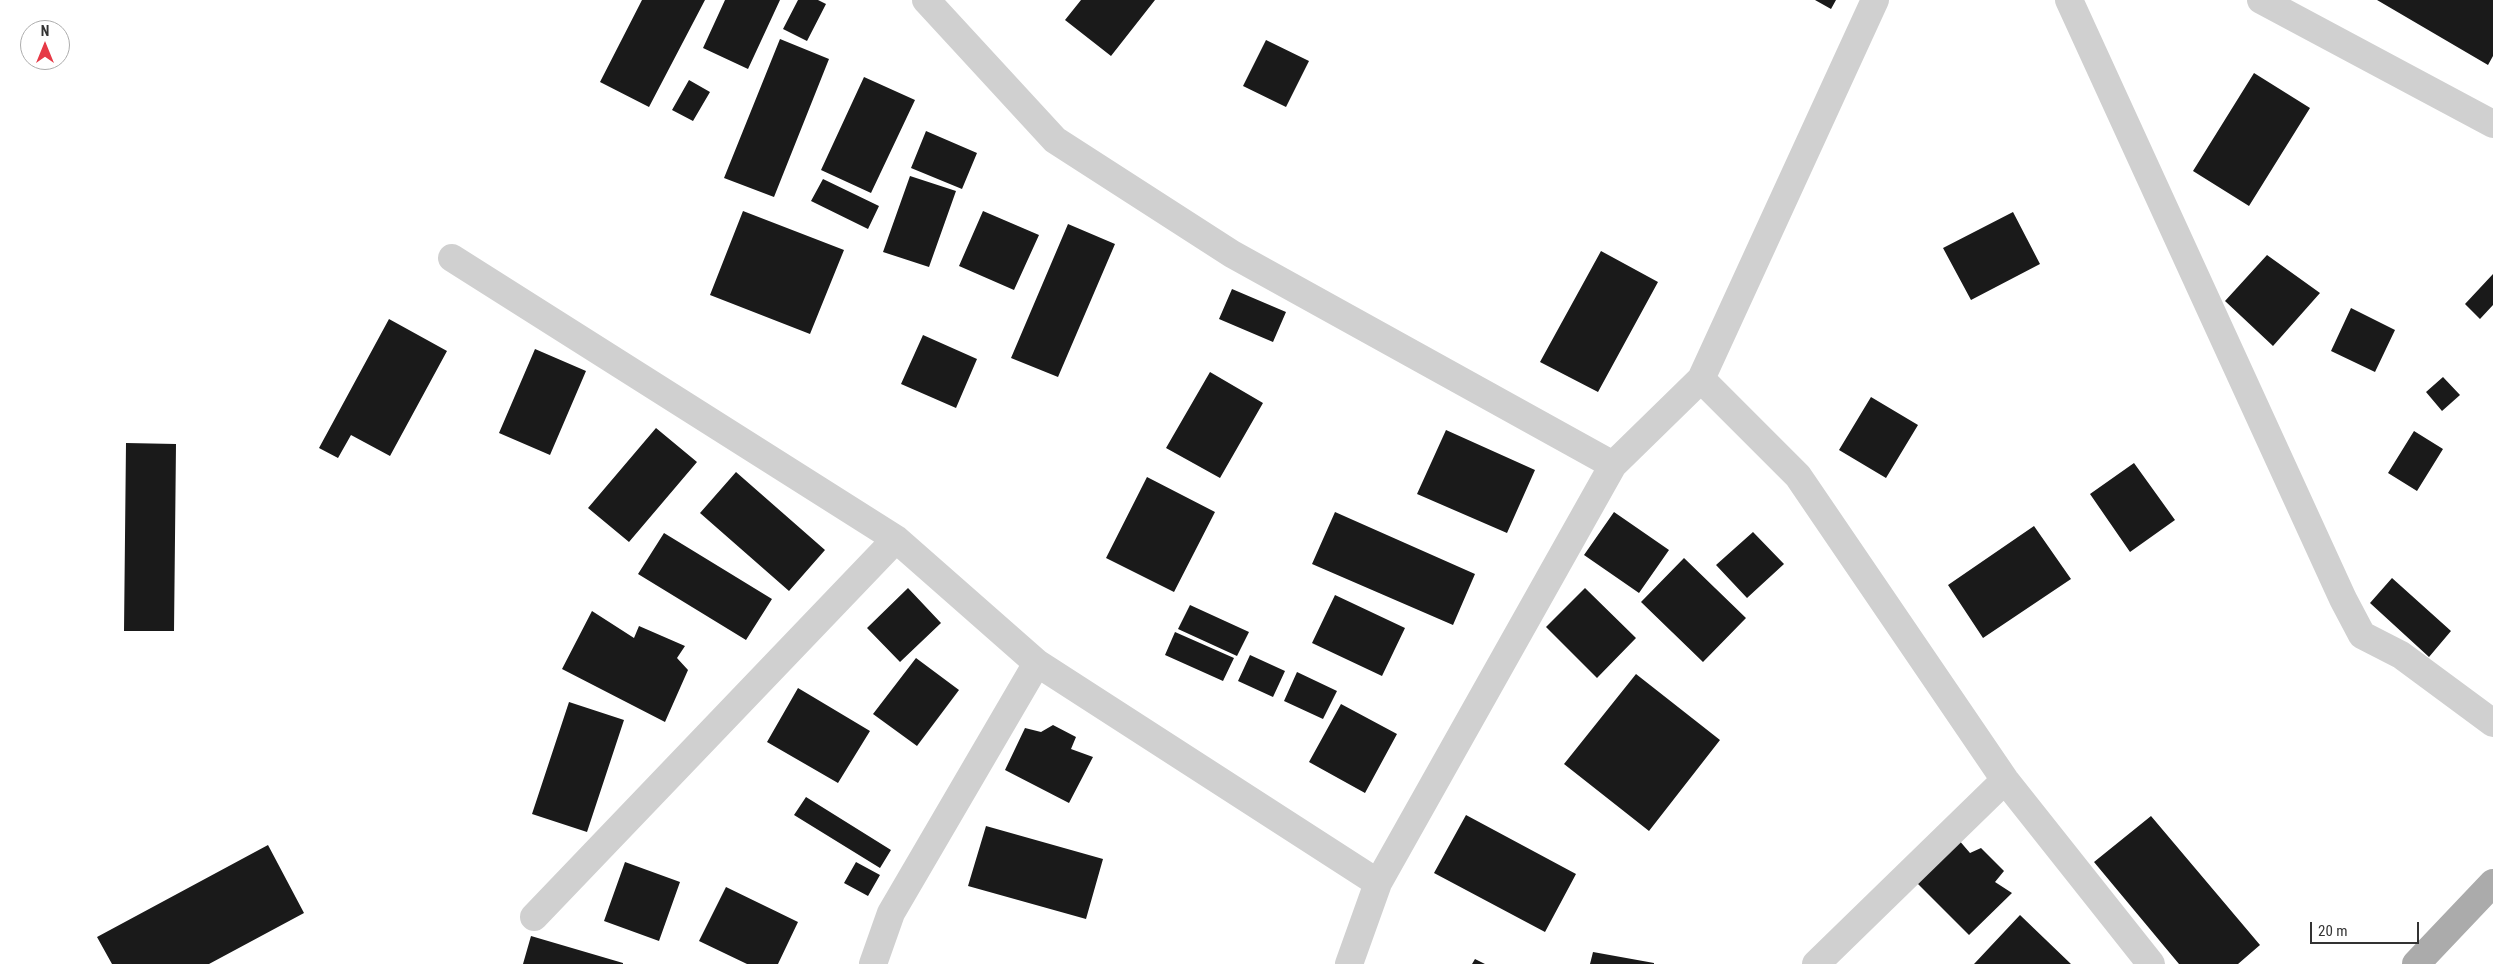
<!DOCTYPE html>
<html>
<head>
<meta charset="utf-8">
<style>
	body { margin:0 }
	#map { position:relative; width:2493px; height:964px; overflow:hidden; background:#fff; font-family:"Roboto Condensed",sans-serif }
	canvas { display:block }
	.north { position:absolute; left:20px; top:20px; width:50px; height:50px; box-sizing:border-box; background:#fff; border:1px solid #adadad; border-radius:50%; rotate:0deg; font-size:14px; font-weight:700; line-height:20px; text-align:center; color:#333 }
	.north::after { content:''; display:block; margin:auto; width:18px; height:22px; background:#e63946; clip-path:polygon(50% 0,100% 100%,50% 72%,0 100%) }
	.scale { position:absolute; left:2310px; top:922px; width:109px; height:22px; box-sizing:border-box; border:2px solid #333; border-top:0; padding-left:6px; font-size:15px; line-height:18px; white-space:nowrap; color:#333; -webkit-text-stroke:4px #fff; paint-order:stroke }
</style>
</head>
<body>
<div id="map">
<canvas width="2493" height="964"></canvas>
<div class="north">N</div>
<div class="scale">20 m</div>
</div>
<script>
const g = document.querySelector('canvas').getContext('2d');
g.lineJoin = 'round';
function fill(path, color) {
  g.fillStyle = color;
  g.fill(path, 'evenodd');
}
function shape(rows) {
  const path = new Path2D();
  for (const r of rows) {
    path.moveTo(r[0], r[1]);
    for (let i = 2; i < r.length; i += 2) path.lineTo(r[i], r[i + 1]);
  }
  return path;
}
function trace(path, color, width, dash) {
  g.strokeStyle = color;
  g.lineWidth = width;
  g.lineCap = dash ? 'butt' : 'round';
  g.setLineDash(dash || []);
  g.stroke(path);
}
fill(shape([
	[642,0,705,0,649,107,600,82],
	[725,0,780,0,748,69,703,48],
	[798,0,818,0,826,4,807,41,783,29],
	[1081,0,1155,0,1111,56,1065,20],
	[1815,0,1836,0,1831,9],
	[2377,0,2493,0,2493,56,2488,65],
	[780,39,829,59,774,197,724,178],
	[1266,40,1309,61,1286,107,1243,86],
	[2254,73,2310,108,2249,206,2193,171],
	[864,77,915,100,871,193,821,170],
	[689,80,710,92,693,121,672,110],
	[926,131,977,153,962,189,911,168],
	[910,176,956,191,929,267,883,252],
	[823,179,879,206,868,229,811,201],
	[743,211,844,250,810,334,710,295],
	[983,211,1039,235,1014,290,959,266],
	[2013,212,2040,264,1971,300,1943,248],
	[1068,224,1115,244,1058,377,1011,358],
	[1601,251,1658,282,1598,392,1540,362],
	[2267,255,2320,293,2273,346,2225,301],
	[2493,274,2493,305,2480,319,2465,304],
	[1232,289,1286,312,1273,342,1219,319],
	[2351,308,2395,330,2375,372,2331,351],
	[389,319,447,351,390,456,351,435,338,458,319,448],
	[923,335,977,359,956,408,901,384],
	[535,349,586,371,550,455,499,433],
	[1210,372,1263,403,1220,478,1166,448],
	[2443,377,2460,395,2442,411,2426,392],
	[1871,397,1918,425,1886,478,1839,450],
	[656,428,697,462,629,542,588,508],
	[1446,430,1535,470,1507,533,1417,494],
	[2414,431,2443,449,2417,491,2388,473],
	[126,443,176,444,174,631,124,631],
	[2134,463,2175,520,2130,552,2090,494],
	[736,472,825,550,789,591,700,513],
	[1147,477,1215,512,1174,592,1106,558],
	[1335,512,1475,574,1453,625,1312,564],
	[1614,512,1669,550,1639,593,1584,555],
	[2034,526,2071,579,1983,638,1948,585],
	[1753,532,1784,564,1747,598,1716,565],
	[664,533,772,599,746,640,638,574],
	[1684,558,1746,618,1703,662,1641,602],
	[2392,578,2451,631,2429,657,2370,603],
	[908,588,941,623,900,662,867,628],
	[1585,588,1636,638,1597,678,1546,627],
	[1335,595,1405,628,1382,676,1312,643],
	[1190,605,1249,632,1237,656,1178,629],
	[592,611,634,638,639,626,685,646,677,658,688,670,665,722,562,669],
	[1175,632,1234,658,1223,681,1165,655],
	[1250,655,1285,671,1273,697,1238,681],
	[916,658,959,690,917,746,873,714],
	[1297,672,1337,691,1323,719,1284,701],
	[1636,674,1720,740,1649,831,1564,764],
	[798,688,870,731,838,783,767,742],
	[569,702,624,720,587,832,532,814],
	[1341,704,1397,734,1365,793,1309,762],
	[1053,725,1076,737,1071,749,1093,757,1069,803,1005,770,1025,728,1041,732],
	[806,797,891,850,880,868,794,815],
	[1466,815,1576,874,1545,932,1434,873],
	[2151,816,2260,945,2238,964,2179,964,2094,862],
	[986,826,1103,859,1086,919,968,886],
	[1958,839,1970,853,1981,848,2004,871,1995,882,2012,893,1969,935,1915,881],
	[268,845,304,913,209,964,112,964,97,937],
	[625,862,680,882,659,941,604,921],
	[856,862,880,875,868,896,844,883],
	[726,887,798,922,778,964,747,964,699,941],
	[2020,915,2071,964,1974,964],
	[531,936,623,963,623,964,523,964],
	[1593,952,1654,963,1654,964,1590,964],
	[1475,959,1485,964,1472,964]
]), '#1a1a1a');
trace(shape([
	[926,0,1055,140,1232,254,1613,465],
	[2069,0,2343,599,2362,635,2401,655,2493,723],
	[2261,0,2493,124],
	[452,258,896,539,1037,663,1378,883],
	[1701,379,1875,0],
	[534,917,896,539],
	[873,964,891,913,1037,663],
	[1349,964,1378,883,1613,465,1701,379,1798,476,2005,780,2151,964],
	[1816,964,2005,780]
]), '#d0d0d0', 28);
trace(shape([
	[2416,964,2493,883]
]), '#ababab', 28);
</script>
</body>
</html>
